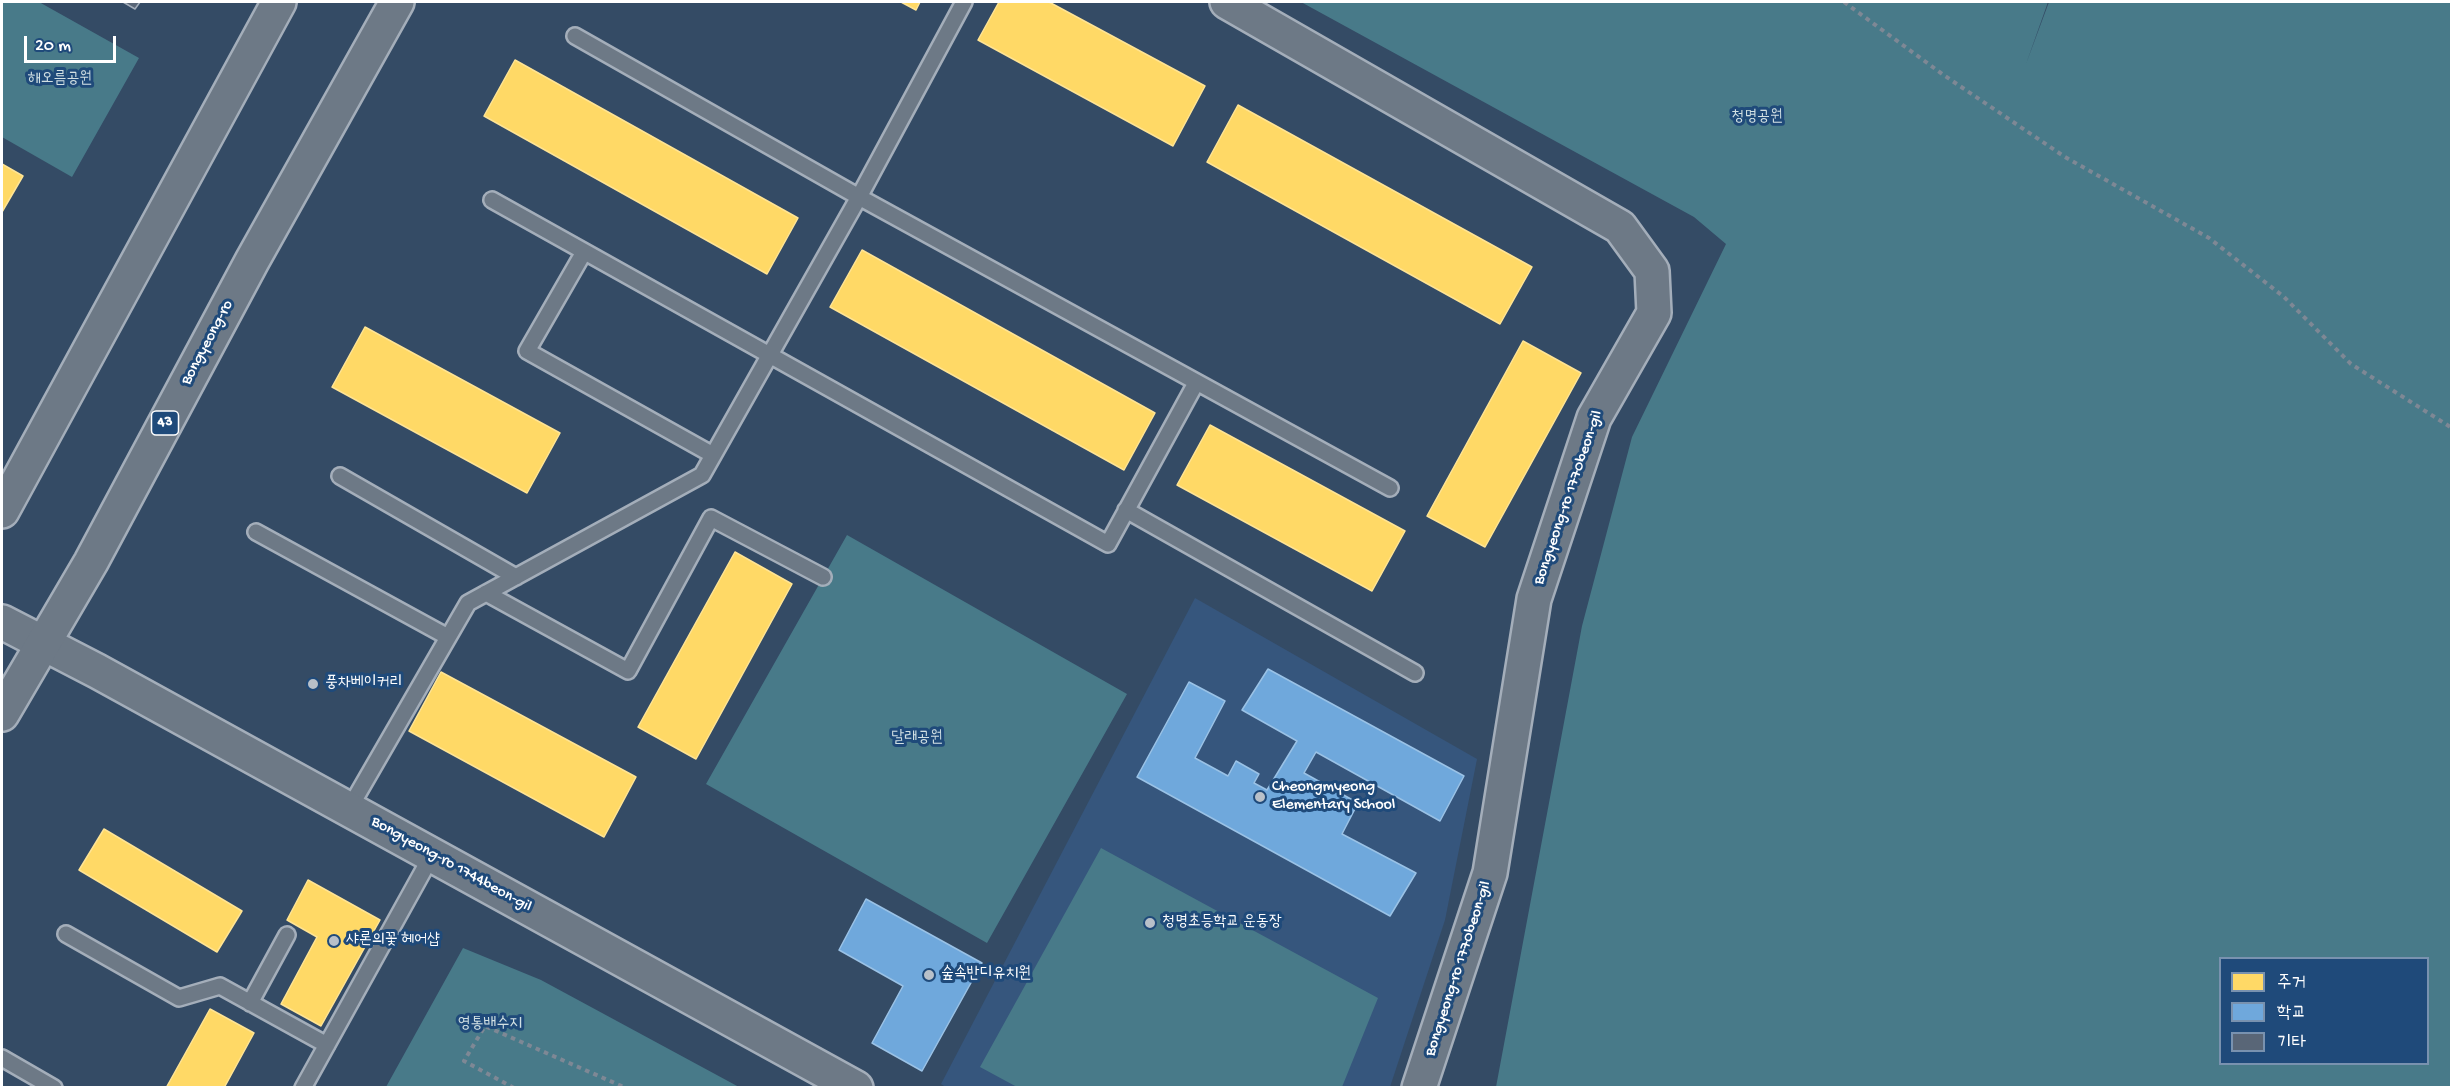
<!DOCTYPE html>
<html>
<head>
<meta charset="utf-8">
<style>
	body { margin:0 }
	#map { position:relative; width:2453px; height:1089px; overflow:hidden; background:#344b65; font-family:"Gochi Hand","Poor Story",sans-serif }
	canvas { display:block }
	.frame { position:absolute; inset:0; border:3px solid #fff; pointer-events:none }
	.legend { position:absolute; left:2219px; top:957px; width:210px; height:108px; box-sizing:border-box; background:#1f4a7a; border:2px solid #7992af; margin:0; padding:8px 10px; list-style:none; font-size:18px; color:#fff }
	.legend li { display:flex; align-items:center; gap:12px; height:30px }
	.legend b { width:30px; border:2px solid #7992af }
	.scale { position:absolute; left:24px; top:36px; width:92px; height:27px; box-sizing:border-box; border:3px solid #fff; border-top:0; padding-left:8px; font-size:18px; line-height:21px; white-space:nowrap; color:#fff; -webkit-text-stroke:4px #1f4a7a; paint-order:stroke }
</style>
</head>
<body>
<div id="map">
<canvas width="2453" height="1089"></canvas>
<div class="frame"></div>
<ul class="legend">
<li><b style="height:16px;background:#ffd966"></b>주거</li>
<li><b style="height:16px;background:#6fa8dc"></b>학교</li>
<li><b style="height:16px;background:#596677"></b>기타</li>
</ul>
<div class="scale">20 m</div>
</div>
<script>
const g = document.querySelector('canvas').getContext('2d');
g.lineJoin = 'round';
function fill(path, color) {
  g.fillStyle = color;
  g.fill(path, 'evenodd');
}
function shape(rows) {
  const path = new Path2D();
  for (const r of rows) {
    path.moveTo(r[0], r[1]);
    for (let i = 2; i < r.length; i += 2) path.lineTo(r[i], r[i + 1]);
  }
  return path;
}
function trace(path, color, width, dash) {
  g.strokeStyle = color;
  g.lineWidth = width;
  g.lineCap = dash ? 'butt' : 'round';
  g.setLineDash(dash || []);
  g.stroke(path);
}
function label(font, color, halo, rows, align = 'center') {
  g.font = font + ' "Gochi Hand","Poor Story",sans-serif';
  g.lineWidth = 6;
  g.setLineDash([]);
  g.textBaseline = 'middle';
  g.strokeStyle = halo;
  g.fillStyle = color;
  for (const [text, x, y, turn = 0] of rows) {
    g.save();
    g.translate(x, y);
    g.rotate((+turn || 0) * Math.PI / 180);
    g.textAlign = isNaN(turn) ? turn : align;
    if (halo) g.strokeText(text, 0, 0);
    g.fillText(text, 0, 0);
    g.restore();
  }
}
fill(shape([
	[1195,598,1477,759,1445,920,1390,1087,947,1088,941,1084]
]), '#36567d');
fill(shape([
	[2,2,39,2,139,58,72,177,2,137],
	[1301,2,2048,2,2026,64,2049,2,2451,2,2451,1087,1496,1087,1582,626,1632,437,1726,244,1694,217],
	[2428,958,2428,1064,2220,1064,2220,958],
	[847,535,1127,694,987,943,706,784],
	[1101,848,1378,998,1342,1087,1017,1087,980,1067],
	[463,948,541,980,739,1087,386,1087]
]), '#487a89');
const homes = shape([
	[901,2,920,2,916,10,901,2],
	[999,2,1049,2,1205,86,1173,146,978,40,999,2],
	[515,60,798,218,767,274,484,116,515,60],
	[1238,105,1532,267,1500,324,1207,162,1238,105],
	[2,164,23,176,2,212,2,164],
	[862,250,1155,413,1124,470,830,307,862,250],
	[365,327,560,433,527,493,332,387,365,327],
	[1523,341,1581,373,1485,547,1427,516,1523,341],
	[1210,425,1405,531,1372,591,1177,485,1210,425],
	[735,552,792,584,696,759,638,727,735,552],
	[441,672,636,777,604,837,409,731,441,672],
	[104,829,242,911,217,952,79,870,104,829],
	[308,880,380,920,321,1026,281,1004,317,937,287,920,308,880],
	[210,1009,254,1033,224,1088,166,1088,210,1009]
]);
fill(homes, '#ffd966');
trace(homes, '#ffe494', 1.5);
const schools = shape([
	[1268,669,1464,776,1440,821,1316,752,1304,773,1358,803,1342,834,1416,873,1390,916,1137,777,1189,682,1225,701,1195,758,1228,776,1236,761,1259,774,1254,783,1267,790,1297,741,1242,710,1268,669],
	[866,899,982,963,922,1071,872,1043,903,986,839,950,866,899]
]);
fill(schools, '#6fa8dc');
trace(schools, '#9ac2e6', 1.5);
const building = shape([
	[123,2,140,2,135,9,123,2]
]);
fill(building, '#596677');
trace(building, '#a4aeba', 1.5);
const lane = shape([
	[575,36,859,197,1390,488],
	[492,200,1108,544,1196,383],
	[584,252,527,351,713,455],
	[340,476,516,577],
	[1126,510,1415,673],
	[256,532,448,637],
	[486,593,628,671,711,518,823,577],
	[349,809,468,603,702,475,859,197,964,2],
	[66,934,179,998,220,986,327,1045],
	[250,1003,287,935],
	[2,1058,54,1088],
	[303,1088,432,855]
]);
const secondary = shape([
	[1227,2,1620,227,1652,271,1654,313,1594,418,1534,599,1490,873,1419,1088],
	[2,622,97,671,856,1088]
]);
const primary = shape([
	[2,511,279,2],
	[2,714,91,562,252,261,397,2]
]);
trace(lane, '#a4aeba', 20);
trace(secondary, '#a4aeba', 38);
trace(primary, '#a4aeba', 38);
trace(shape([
	[1844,2,1945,76,2065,157,2209,238,2284,297,2351,364,2452,428],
	[514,1088,464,1061,485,1026,626,1088]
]), '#7e8895', 4, [4.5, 4.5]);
trace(lane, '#6d7986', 15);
trace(secondary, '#6d7986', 33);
trace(primary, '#6d7986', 33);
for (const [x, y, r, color] of [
	[313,684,6,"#b8c0c9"],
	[1260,797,6,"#b8c0c9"],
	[1150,923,6,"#b8c0c9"],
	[334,941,6,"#b8c0c9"],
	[929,975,6,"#b8c0c9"]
]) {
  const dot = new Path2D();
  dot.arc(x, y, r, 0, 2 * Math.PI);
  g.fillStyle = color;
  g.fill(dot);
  trace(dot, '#1f4a7a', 2);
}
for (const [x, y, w] of [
	[165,423,27]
]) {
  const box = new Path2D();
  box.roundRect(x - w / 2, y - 12, w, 24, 4.5);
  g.fillStyle = '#1f4a7a';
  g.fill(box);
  trace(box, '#fff', 1.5);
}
label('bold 15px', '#fff', null, [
	["43",165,423]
]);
label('16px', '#d2e0e3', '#1f4a7a', [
	["해오름공원",60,80],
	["청명공원",1757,118],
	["달래공원",917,739],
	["영통배수지",490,1025]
]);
label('16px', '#fff', '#1f4a7a', [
	["Bongyeong-ro",208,343,-62],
	["Bongyeong-ro 1770beon-gil",1569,498,-71],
	["Bongyeong-ro 1744beon-gil",451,865,29],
	["Bongyeong-ro 1770beon-gil",1459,969,-72]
]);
label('16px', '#fff', '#1f4a7a', [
	["풍차베이커리",325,684],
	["Cheongmyeong",1272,788],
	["Elementary School",1272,806],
	["청명초등학교 운동장",1162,923],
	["샤론의꽃 헤어샵",346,941],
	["숲속반디유치원",941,975]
], 'left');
</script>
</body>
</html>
